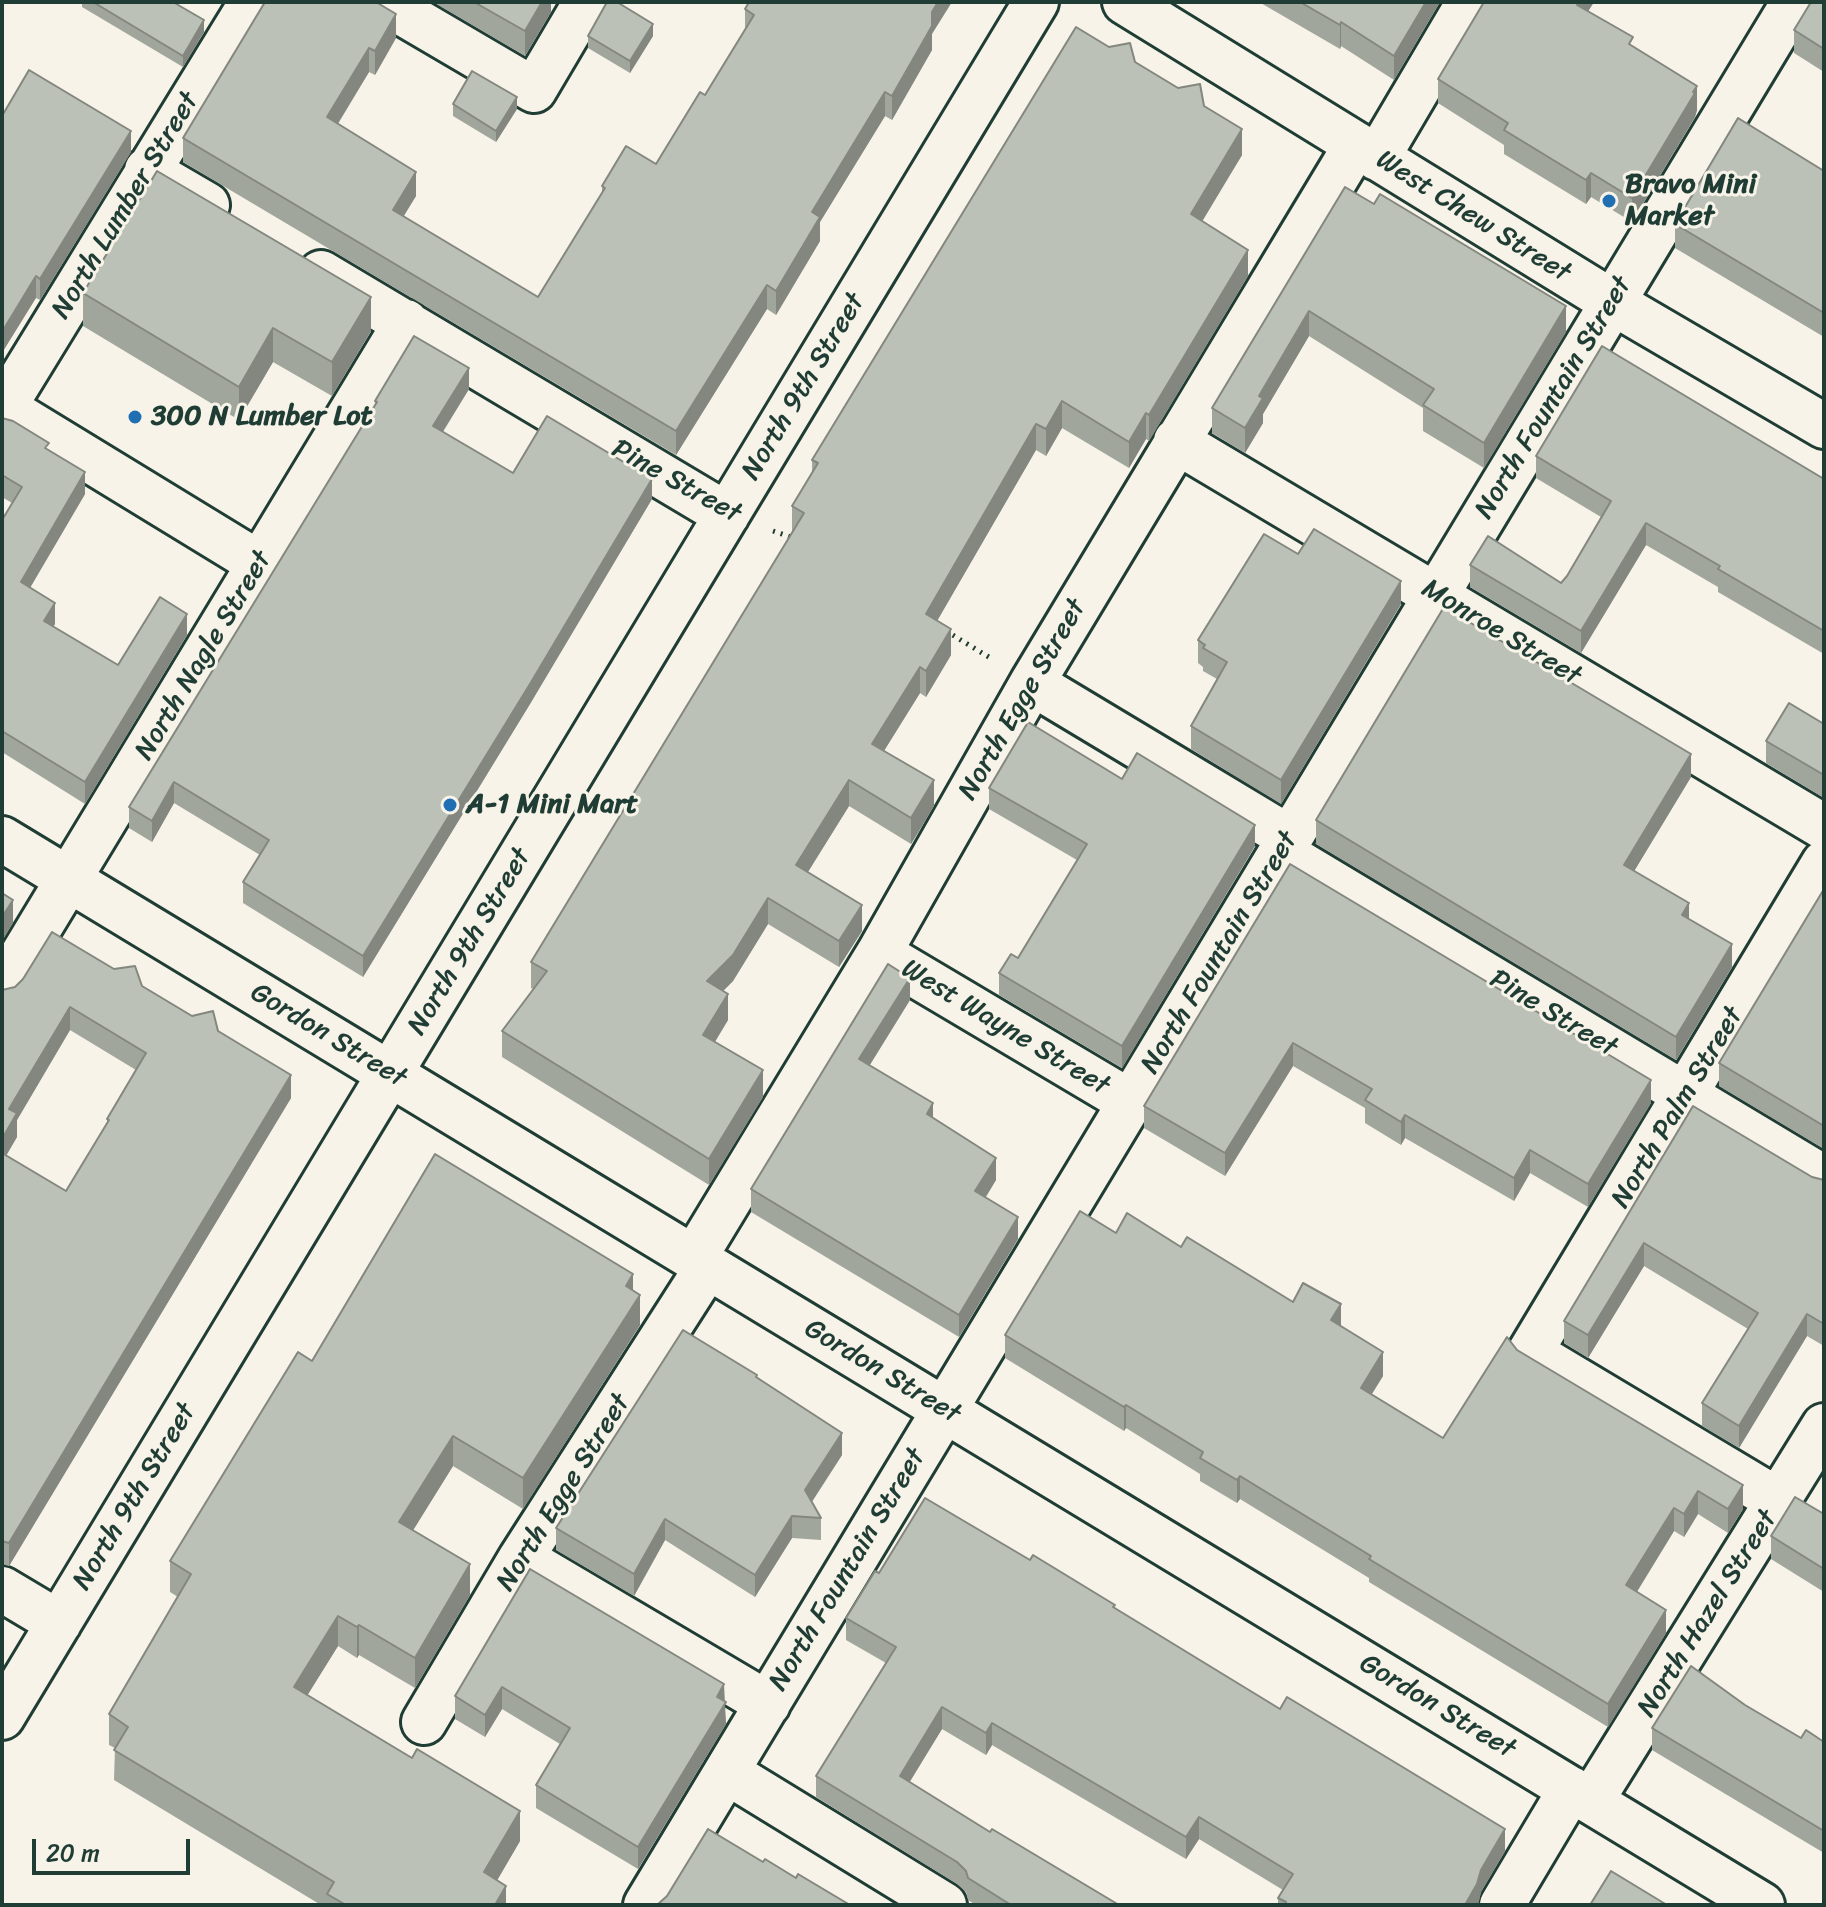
<!DOCTYPE html>
<html>
<head>
<meta charset="utf-8">
<style>
	body { margin:0 }
	#map { position:relative; width:1826px; height:1907px; overflow:hidden; background:#f7f3e8; font-family:Sriracha,sans-serif }
	canvas { display:block }
	.frame { position:absolute; inset:0; border:4px solid #1f3d34; pointer-events:none }
	.scale { position:absolute; left:32px; top:1839px; width:158px; height:36px; box-sizing:border-box; border:4px solid #1f3d34; border-top:0; padding-left:10px; font-size:24px; line-height:28px; white-space:nowrap; color:#1f3d34; -webkit-text-stroke:6px #f7f3e8; paint-order:stroke }
</style>
</head>
<body>
<div id="map">
<canvas width="1826" height="1907"></canvas>
<div class="frame"></div>
<div class="scale">20 m</div>
</div>
<script>
const g = document.querySelector('canvas').getContext('2d');
g.lineJoin = 'round';
function shape(rows) {
  const path = new Path2D();
  for (const r of rows) {
    path.moveTo(r[0], r[1]);
    for (let i = 2; i < r.length; i += 2) path.lineTo(r[i], r[i + 1]);
  }
  return path;
}
function trace(path, color, width, dash) {
  g.strokeStyle = color;
  g.lineWidth = width;
  g.lineCap = dash ? 'butt' : 'round';
  g.setLineDash(dash || []);
  g.stroke(path);
}
function fill(path, color) {
  g.fillStyle = color;
  g.fill(path, 'evenodd');
}
function label(font, color, halo, rows, align = 'center') {
  g.font = font + ' Sriracha,sans-serif';
  g.lineWidth = 6;
  g.setLineDash([]);
  g.textBaseline = 'middle';
  g.strokeStyle = halo;
  g.fillStyle = color;
  for (const [text, x, y, turn = 0] of rows) {
    g.save();
    g.translate(x, y);
    g.rotate((+turn || 0) * Math.PI / 180);
    g.textAlign = isNaN(turn) ? turn : align;
    if (halo) g.strokeText(text, 0, 0);
    g.fillText(text, 0, 0);
    g.restore();
  }
}
const minor = shape([
	[384,2,534,90,586,2],
	[1125,2,1612,302,1824,426],
	[1377,158,1469,2],
	[147,170,207,205],
	[321,273,727,515],
	[2,410,252,2],
	[2,416,21,418,260,564],
	[1176,441,1824,827],
	[1032,683,1290,838],
	[2,839,1762,1905],
	[1281,852,1824,1178],
	[879,953,1130,1102],
	[2,989,406,322],
	[694,1258,879,953,1032,683,1356,145],
	[1779,1501,1530,1352,1824,863],
	[521,1558,768,1704],
	[2,1589,59,1623],
	[2,1717,1036,2],
	[424,1722,521,1558,708,1266],
	[727,1772,944,1905],
	[1591,1801,1824,1426],
	[646,1905,1794,2],
	[1502,1905,1571,1789]
]);
trace(minor, '#1f3d34', 50);
trace(shape([
	[773,531,794,538],
	[946,631,992,659]
]), '#1f3d34', 5, [2, 6]);
trace(minor, '#f7f3e8', 44);
fill(shape([
	[82,2,173,2,204,32,183,67,82,7],
	[265,2,396,38,375,75,369,72,338,124,416,196,403,216,538,297,602,193,602,186,656,164,705,95,745,30,745,9,932,34,932,50,892,120,885,116,820,222,820,241,776,315,767,309,676,455,183,162,183,138],
	[433,2,551,2,551,12,525,56],
	[1259,2,1440,2,1394,80,1341,46,1340,49],
	[1594,2,1588,11,1633,47,1697,110,1695,117,1632,222,1591,197,1586,204,1504,154,1504,145,1438,103,1438,79],
	[1824,2,1824,72,1794,53,1794,30],
	[588,36,653,36,630,73,588,48],
	[1135,62,1204,106,1242,155,1202,221,1248,276,1149,441,1146,439,1129,468,1062,428,1046,456,1036,450,937,621,951,655,926,697,920,693,884,751,934,806,911,844,849,806,808,872,862,931,839,967,768,924,733,981,723,991,728,1020,715,1042,763,1097,709,1185,502,1057,502,1031,533,989,531,988,531,962,792,532,792,506,812,473,812,460],
	[453,104,517,109,496,142,453,116],
	[2,116,131,152,40,300,36,298],
	[1824,171,1824,337,1675,248,1675,224],
	[1345,187,1566,332,1484,468,1423,431,1423,408,1309,336,1263,414,1263,423,1245,453,1212,433,1212,408],
	[83,293,371,331,332,396,273,362,239,420,83,326],
	[469,389,443,432,513,473,652,499,530,704,363,977,243,903,243,882,260,855,174,803,152,842,129,828,129,807,375,406,375,401],
	[2,418,49,450,85,494,30,588,55,624,53,627,118,665,187,635,85,804,2,752,2,520,12,503,2,497],
	[1536,456,1824,479,1824,654,1718,592,1718,587,1646,545,1581,653,1470,587,1470,565,1561,583,1567,576,1601,517,1536,478],
	[1298,554,1401,604,1281,804,1191,749,1191,726,1217,679,1203,671,1203,667,1198,663,1198,640],
	[1824,724,1824,798,1766,763,1766,741],
	[1691,777,1634,871,1689,919,1732,967,1676,1060,1316,844,1316,820],
	[1122,779,1255,846,1122,1068,999,995,999,973,1018,958,1077,860,989,809,989,788],
	[1290,864,1651,1103,1588,1207,1530,1173,1514,1201,1405,1138,1401,1145,1365,1123,1365,1108,1293,1066,1225,1176,1144,1128,1144,1106],
	[1824,889,1824,1149,1719,1086,1719,1063],
	[142,986,218,1031,291,1098,9,1566,2,1564,2,990],
	[70,1030,136,1070,107,1119,107,1124,66,1191,6,1155,17,1137,17,1120],
	[910,1000,870,1065,933,1119,996,1180,986,1197,1018,1239,959,1337,751,1212,751,1189],
	[1693,1106,1812,1177,1824,1180,1824,1346,1807,1336,1739,1448,1702,1426,1702,1403,1748,1329,1644,1266,1588,1358,1564,1343,1564,1321],
	[1116,1233,1181,1247,1341,1326,1383,1376,1372,1394,1443,1438,1517,1350,1743,1509,1728,1533,1698,1514,1684,1537,1674,1531,1637,1592,1666,1633,1608,1727,1369,1582,1369,1578,1240,1499,1237,1503,1200,1481,1200,1474,1126,1428,1124,1431,1005,1358,1005,1335],
	[633,1290,640,1325,523,1509,453,1466,413,1530,470,1595,415,1688,359,1655,357,1658,338,1646,307,1695,520,1841,497,1880,506,1905,321,1905,114,1780,115,1748,109,1745,109,1714,178,1597,170,1592,170,1561,312,1361],
	[757,1378,842,1455,812,1502,821,1518,821,1540,792,1538,755,1597,665,1540,634,1596,556,1550,556,1528],
	[1824,1514,1824,1592,1771,1559,1771,1536],
	[1030,1560,1115,1608,1505,1851,1481,1892,1478,1905,1278,1905,1278,1898,1283,1890,1199,1839,1186,1859,992,1745,986,1755,942,1729,909,1782,990,1832,1119,1905,976,1905,968,1900,966,1892,957,1884,816,1797,816,1776,886,1663,846,1640,846,1618,879,1573],
	[530,1569,724,1701,726,1724,638,1869,536,1808,536,1785,560,1744,502,1709,485,1737,455,1719,455,1696],
	[1745,1705,1801,1738,1824,1742,1824,1853,1652,1750,1652,1728]
]), '#a1a69d');
fill(shape([
	[542,2,551,2,551,12,525,56,525,31],
	[938,2,952,2,932,34,932,50,892,120,892,96,932,12],
	[1426,2,1440,2,1394,80,1394,56],
	[1579,2,1594,2,1577,29,1577,5],
	[396,14,396,38,375,75,375,51],
	[204,20,204,32,183,67,183,56],
	[1341,22,1341,46,1340,49,1340,25],
	[653,24,653,36,630,73,630,61],
	[369,48,369,72,327,141,327,117],
	[1697,86,1697,110,1695,117,1632,222,1632,198],
	[885,92,885,116,820,222,820,241,776,315,776,291,812,212],
	[517,97,517,109,496,142,496,131],
	[1242,129,1242,155,1191,240,1191,214],
	[131,131,131,152,40,300,40,279],
	[416,172,416,196,393,234,393,210],
	[1591,173,1591,197,1586,204,1586,180],
	[1248,250,1248,276,1149,441,1149,415],
	[36,276,36,298,2,353,2,332],
	[767,285,767,309,676,455,676,431],
	[371,297,371,331,332,396,332,362],
	[1566,306,1566,332,1484,468,1484,443],
	[1309,311,1309,336,1263,414,1263,423,1245,453,1245,428,1259,396],
	[273,328,273,362,239,420,239,387],
	[469,368,469,389,433,447,433,426],
	[1062,401,1062,428,1046,456,1046,429],
	[1146,413,1146,439,1129,468,1129,442],
	[1036,424,1036,450,926,640,926,614],
	[85,472,85,494,21,603,21,582],
	[652,479,652,499,530,704,363,977,363,956],
	[1646,523,1646,545,1581,653,1581,631],
	[1401,581,1401,604,1281,804,1281,780],
	[55,603,55,624,44,642,44,621],
	[187,614,187,635,85,804,85,782],
	[951,629,951,655,926,697,926,671],
	[920,667,920,693,872,770,872,744],
	[1691,754,1691,777,1624,888,1624,865],
	[849,780,849,806,796,891,796,865],
	[934,780,934,806,911,844,911,818],
	[174,782,174,803,152,842,152,821],
	[1255,825,1255,846,1122,1068,1122,1046],
	[768,898,768,924,733,981,707,1007,707,981],
	[13,900,13,923,2,941,2,917],
	[1689,903,1689,926,1682,915],
	[862,905,862,931,839,967,839,941],
	[1732,944,1732,967,1676,1060,1676,1037],
	[910,978,910,1000,859,1082,859,1059],
	[728,994,728,1020,703,1061,703,1035],
	[70,1007,70,1030,17,1120,17,1137,2,1163,2,1139,9,1109],
	[1293,1043,1293,1066,1225,1176,1225,1153],
	[763,1070,763,1097,709,1185,709,1159],
	[291,1075,291,1098,9,1566,9,1543],
	[1651,1080,1651,1103,1588,1207,1588,1184],
	[933,1103,933,1125,927,1114],
	[1405,1115,1405,1138,1401,1145,1401,1122],
	[1530,1150,1530,1173,1514,1201,1514,1178],
	[996,1158,996,1180,975,1214,975,1191],
	[1018,1217,1018,1239,959,1337,959,1315],
	[1644,1243,1644,1266,1588,1358,1588,1335],
	[633,1274,633,1305,626,1286],
	[640,1295,640,1325,523,1509,523,1478],
	[1341,1304,1341,1328,1331,1320],
	[1807,1314,1807,1336,1739,1448,1739,1426],
	[1383,1352,1383,1376,1361,1411,1361,1388],
	[1126,1405,1126,1428,1124,1431,1124,1407],
	[842,1433,842,1455,805,1512,805,1490],
	[453,1436,453,1466,399,1553,399,1522],
	[1240,1476,1240,1499,1237,1503,1237,1480],
	[1743,1485,1743,1509,1728,1533,1728,1509],
	[1698,1491,1698,1514,1684,1537,1684,1514],
	[1674,1508,1674,1531,1626,1609,1626,1585],
	[792,1516,792,1538,755,1597,755,1575],
	[665,1519,665,1540,634,1596,634,1574],
	[470,1564,470,1595,415,1688,415,1658],
	[1666,1610,1666,1633,1608,1727,1608,1704],
	[338,1616,338,1646,294,1717,294,1687],
	[359,1625,359,1655,357,1658,357,1627],
	[724,1684,726,1724,638,1869,638,1847],
	[502,1687,502,1709,485,1737,485,1715],
	[942,1707,942,1729,900,1798,900,1776],
	[992,1723,992,1745,986,1755,986,1733],
	[520,1811,520,1841,484,1903,484,1872],
	[1199,1817,1199,1839,1186,1859,1186,1837],
	[1505,1829,1505,1851,1481,1892,1478,1905,1465,1905,1481,1870],
	[506,1886,506,1905,495,1905]
]), '#83877f');
const building = shape([
	[93,2,173,2,204,20,183,56,93,2],
	[265,2,376,2,396,14,375,51,369,48,327,117,416,172,393,210,538,297,605,188,602,186,626,146,656,164,700,92,705,95,754,15,745,9,749,2,938,2,932,12,932,26,892,96,885,92,812,212,820,217,776,291,767,285,676,431,183,138,265,2],
	[474,2,542,2,525,31,474,2],
	[607,2,617,2,653,24,630,61,588,36,607,2],
	[1300,2,1426,2,1394,56,1341,22,1340,25,1300,2],
	[1484,2,1579,2,1577,5,1633,37,1629,44,1697,86,1693,92,1695,93,1632,198,1591,173,1586,180,1504,130,1508,123,1438,79,1484,2],
	[1811,2,1824,2,1824,49,1794,30,1811,2],
	[1076,27,1109,47,1130,43,1135,62,1178,88,1200,84,1204,106,1242,129,1191,214,1248,250,1149,415,1146,413,1129,442,1062,401,1046,429,1036,424,926,614,951,629,926,671,920,667,872,744,934,780,911,818,849,780,796,865,862,905,839,941,768,898,733,955,707,981,728,994,703,1035,763,1070,709,1159,502,1031,547,971,531,962,804,513,792,506,818,463,812,460,1076,27],
	[29,70,131,131,40,279,36,276,2,332,2,116,29,70],
	[472,71,517,97,496,131,453,104,472,71],
	[1738,118,1824,171,1824,313,1675,224,1738,118],
	[157,171,371,297,332,362,273,328,239,387,83,293,157,171],
	[1345,187,1374,204,1380,194,1566,306,1484,443,1423,405,1434,389,1309,311,1259,396,1263,398,1245,428,1212,408,1345,187],
	[414,336,469,368,433,426,513,473,547,416,652,479,530,684,363,956,243,882,269,840,174,782,152,821,129,807,377,402,375,401,414,336],
	[1602,346,1824,479,1824,631,1718,569,1720,566,1646,523,1581,631,1470,565,1488,536,1561,583,1567,576,1611,501,1536,456,1602,346],
	[2,418,13,421,49,443,45,448,85,472,21,582,55,603,44,621,118,665,160,597,187,614,85,782,2,731,2,520,22,487,2,475,2,418],
	[1314,529,1401,581,1281,780,1191,726,1227,662,1203,648,1205,645,1198,640,1264,534,1298,554,1314,529],
	[1444,607,1691,754,1624,865,1689,903,1682,915,1732,944,1676,1037,1316,820,1444,607],
	[1789,703,1824,724,1824,775,1766,741,1789,703],
	[1028,722,1122,779,1137,753,1255,825,1122,1046,999,973,1011,954,1018,958,1087,844,989,788,1028,722],
	[1290,864,1651,1080,1588,1184,1530,1150,1514,1178,1405,1115,1401,1122,1365,1100,1372,1089,1293,1043,1225,1153,1144,1106,1290,864],
	[1824,889,1824,1126,1719,1063,1824,889],
	[2,893,13,900,2,917,2,893],
	[52,932,114,969,135,966,142,986,192,1016,213,1011,218,1031,291,1075,9,1543,2,1541,2,1153,66,1191,109,1120,107,1119,146,1053,70,1007,9,1109,17,1113,2,1139,2,990,15,987,23,979,52,932],
	[888,964,910,978,859,1059,933,1103,927,1114,996,1158,975,1191,1018,1217,959,1315,751,1189,888,964],
	[1693,1106,1812,1177,1824,1180,1824,1324,1807,1314,1739,1426,1702,1403,1758,1313,1644,1243,1588,1335,1564,1321,1693,1106],
	[435,1154,633,1274,626,1286,640,1295,523,1478,453,1436,399,1522,470,1564,415,1658,359,1625,357,1627,338,1616,294,1687,412,1758,417,1749,520,1811,484,1872,506,1886,495,1905,346,1905,327,1894,334,1882,114,1750,128,1727,109,1714,191,1574,170,1561,298,1352,312,1361,435,1154],
	[1080,1211,1116,1233,1127,1213,1181,1247,1187,1237,1293,1302,1303,1283,1341,1304,1331,1320,1383,1352,1361,1388,1443,1438,1507,1337,1517,1350,1743,1485,1728,1509,1698,1491,1684,1514,1674,1508,1626,1585,1666,1610,1608,1704,1369,1559,1371,1556,1240,1476,1237,1480,1200,1458,1203,1452,1126,1405,1124,1407,1005,1335,1080,1211],
	[683,1330,757,1375,756,1377,842,1433,805,1490,821,1518,792,1516,755,1575,665,1519,634,1574,556,1528,683,1330],
	[1795,1497,1824,1514,1824,1569,1771,1536,1795,1497],
	[925,1498,1030,1560,1033,1555,1115,1605,1113,1607,1280,1709,1287,1697,1505,1829,1481,1870,1477,1884,1465,1905,1285,1905,1286,1902,1278,1898,1293,1874,1199,1817,1186,1837,992,1723,986,1733,942,1707,900,1776,990,1832,992,1829,1119,1905,1011,1905,968,1878,966,1871,957,1862,816,1776,896,1647,846,1618,875,1571,879,1573,925,1498],
	[530,1569,724,1684,717,1697,726,1702,638,1847,536,1785,570,1728,502,1687,485,1715,455,1696,530,1569],
	[1691,1666,1745,1705,1801,1738,1806,1730,1824,1742,1824,1831,1652,1728,1691,1666],
	[708,1829,763,1862,765,1859,796,1878,798,1874,850,1905,657,1905,667,1896,708,1829],
	[1611,1871,1667,1905,1590,1905,1611,1871]
]);
fill(building, '#bbc1b6');
trace(building, '#83877f', 2);
for (const [x, y, r, color] of [
	[1609,201,8,"#1f6fb2"],
	[135,417,8,"#1f6fb2"],
	[450,805,8,"#1f6fb2"]
]) {
  const dot = new Path2D();
  dot.arc(x, y, r, 0, 2 * Math.PI);
  g.fillStyle = color;
  g.fill(dot);
  trace(dot, '#f7f3e8', 3);
}
label('bold 28px', '#1f3d34', '#f7f3e8', [
	["Bravo Mini",1625,185],
	["Market",1625,217],
	["300 N Lumber Lot",151,417],
	["A-1 Mini Mart",466,805]
], 'left');
label('28px', '#1f3d34', '#f7f3e8', [
	["North Lumber Street",126,206,-59],
	["West Chew Street",1473,217,32],
	["North 9th Street",804,387,-59],
	["North Fountain Street",1554,398,-59],
	["Pine Street",676,482,29],
	["Monroe Street",1501,633,31],
	["North Nagle Street",204,656,-59],
	["North Egge Street",1023,700,-60],
	["North 9th Street",470,942,-59],
	["North Fountain Street",1220,953,-59],
	["Pine Street",1553,1014,31],
	["West Wayne Street",1005,1028,31],
	["Gordon Street",328,1036,31],
	["North Palm Street",1678,1108,-59],
	["Gordon Street",882,1372,31],
	["North Egge Street",564,1493,-58],
	["North 9th Street",135,1497,-59],
	["North Fountain Street",848,1570,-59],
	["North Hazel Street",1708,1614,-58],
	["Gordon Street",1437,1707,31]
]);
</script>
</body>
</html>
